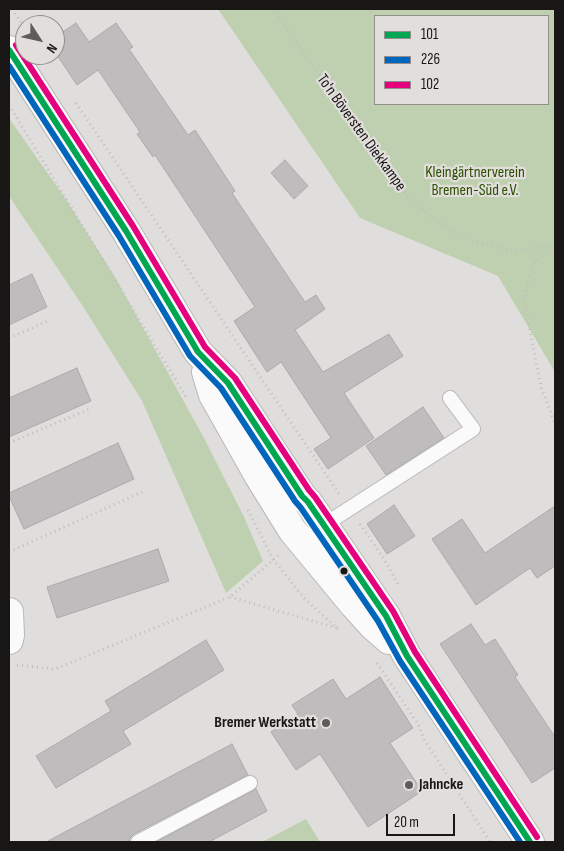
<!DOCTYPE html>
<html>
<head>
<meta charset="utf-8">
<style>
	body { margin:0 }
	#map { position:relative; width:564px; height:851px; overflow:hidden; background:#e0dedd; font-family:"Sofia Sans Condensed",sans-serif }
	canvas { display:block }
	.frame { position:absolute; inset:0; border:10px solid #181716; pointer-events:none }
	.legend { position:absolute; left:374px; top:15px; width:175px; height:90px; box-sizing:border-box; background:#e1dedc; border:1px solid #918e8d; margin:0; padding:6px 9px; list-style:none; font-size:15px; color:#181716 }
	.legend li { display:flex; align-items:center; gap:10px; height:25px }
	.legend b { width:25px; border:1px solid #918e8d }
	.north { position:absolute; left:15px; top:15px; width:50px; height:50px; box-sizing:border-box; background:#e1dedc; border:1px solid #918e8d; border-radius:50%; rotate:125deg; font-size:14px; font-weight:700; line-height:20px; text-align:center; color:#181716 }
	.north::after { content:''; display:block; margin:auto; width:18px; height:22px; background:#5e5d5c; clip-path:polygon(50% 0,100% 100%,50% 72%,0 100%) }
	.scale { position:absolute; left:386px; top:814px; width:69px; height:22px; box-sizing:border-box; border:2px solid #181716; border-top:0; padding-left:6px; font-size:15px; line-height:18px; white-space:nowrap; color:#181716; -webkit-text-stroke:4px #e1dedc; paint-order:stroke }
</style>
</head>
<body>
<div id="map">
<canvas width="564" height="851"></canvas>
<div class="frame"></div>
<ul class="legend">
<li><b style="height:6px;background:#00a651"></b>101</li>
<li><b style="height:6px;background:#0065bd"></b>226</li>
<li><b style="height:6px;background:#e5007d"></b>102</li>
</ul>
<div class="north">N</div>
<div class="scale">20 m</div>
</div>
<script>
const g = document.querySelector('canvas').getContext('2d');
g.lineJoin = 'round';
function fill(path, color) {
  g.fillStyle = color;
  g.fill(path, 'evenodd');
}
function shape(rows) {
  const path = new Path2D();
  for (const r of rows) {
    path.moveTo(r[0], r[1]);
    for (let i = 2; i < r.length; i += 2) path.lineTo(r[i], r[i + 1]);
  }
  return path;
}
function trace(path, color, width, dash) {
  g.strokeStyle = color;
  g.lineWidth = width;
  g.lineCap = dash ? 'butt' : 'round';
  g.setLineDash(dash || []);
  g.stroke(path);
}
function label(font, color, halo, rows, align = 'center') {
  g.font = font + ' "Sofia Sans Condensed",sans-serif';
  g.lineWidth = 4.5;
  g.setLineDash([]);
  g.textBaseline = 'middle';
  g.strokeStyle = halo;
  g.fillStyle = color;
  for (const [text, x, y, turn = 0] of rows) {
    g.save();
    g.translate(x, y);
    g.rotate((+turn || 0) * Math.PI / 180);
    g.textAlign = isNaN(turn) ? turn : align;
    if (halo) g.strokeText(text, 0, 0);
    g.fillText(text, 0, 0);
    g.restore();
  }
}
fill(shape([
	[218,9,555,9,555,372,498,276,360,218],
	[375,16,548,16,548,104,375,104],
	[9,118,67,201,115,277,204,438,245,519,263,561,226,593,142,401,84,308,9,196],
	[306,819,320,842,262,842]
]), '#bfd0b0');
const building = shape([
	[76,23,89,42,116,23,133,47,129,49,188,135,195,130,235,191,232,193,305,302,316,295,325,309,295,330,323,372,389,334,403,356,344,393,374,438,328,469,314,449,331,438,281,362,267,372,234,321,255,307,155,155,153,157,137,134,140,132,98,70,77,85,55,52,55,37,76,23],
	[285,160,308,186,294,199,271,173,285,160],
	[32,274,47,307,9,325,9,285,32,274],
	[77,368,91,401,9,437,9,398,77,368],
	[423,407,444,438,386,475,366,446,423,407],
	[118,443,134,479,24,529,9,496,9,493,118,443],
	[394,505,415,536,387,554,367,524,394,505],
	[555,506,555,566,537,578,530,568,476,605,432,539,462,519,485,553,555,506],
	[158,549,169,581,57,618,47,587,158,549],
	[471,624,485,645,495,639,518,675,515,677,555,737,555,768,532,783,440,644,471,624],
	[206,640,224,670,123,731,131,744,56,788,36,756,111,711,105,701,206,640],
	[380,677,413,728,390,743,422,791,368,827,320,754,296,770,271,732,298,714,292,705,333,679,346,699,380,677],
	[232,744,248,775,134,834,130,838,129,842,46,842,232,744],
	[256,789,267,811,209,842,156,842,256,789]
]);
fill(building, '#bebcbd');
trace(building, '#aba9a9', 1);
const lane = shape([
	[324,525,473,429,450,398],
	[138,842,250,783]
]);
const street = shape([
	[9,612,10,635,9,640]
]);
const primary = shape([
	[9,50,126,231,198,352,228,383,302,496,308,502,386,616,407,656,530,842],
	[206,372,213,395,258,475,292,530,354,605,372,625,389,640]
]);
trace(lane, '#bab8b8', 16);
trace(street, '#bab8b8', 30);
trace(primary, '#bab8b8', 30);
trace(shape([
	[12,9,25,28],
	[273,9,397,186,429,216,467,239,511,251,555,246],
	[76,103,339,494],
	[9,105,186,397],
	[555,247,532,264,524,300,541,387,555,423],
	[9,338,48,321],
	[9,443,92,408],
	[248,510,273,559,304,598,340,631],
	[360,524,384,559,399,586],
	[9,552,142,492],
	[230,597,337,628],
	[377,663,418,724,424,739,490,842],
	[17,665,55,669,230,597,280,554]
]), '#bfbebe', 3, [1, 4]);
trace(lane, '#fafafa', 14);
trace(street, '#fafafa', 28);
trace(primary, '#fafafa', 28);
trace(shape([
	[9,50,126,231,198,352,228,383,302,496,308,502,386,616,407,656,530,842]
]), '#00a651', 6);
trace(shape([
	[9,66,119,236,190,356,221,388,295,501,301,508,378,621,400,661,520,842]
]), '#0065bd', 6);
trace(shape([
	[16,45,133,226,205,347,235,378,309,490,315,497,393,611,415,652,537,837]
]), '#e5007d', 6);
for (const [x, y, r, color] of [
	[344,571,4.5,"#181716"],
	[326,723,5,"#5e5d5c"],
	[409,785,5,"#5e5d5c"]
]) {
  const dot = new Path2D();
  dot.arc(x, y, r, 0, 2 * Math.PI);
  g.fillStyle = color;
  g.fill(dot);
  trace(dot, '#e1dedc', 2);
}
label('16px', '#181716', '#e1dedc', [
	["To'n Böversten Diekkampe",361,133,54]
]);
label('16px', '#2d5000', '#e1dedc', [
	["Kleingärtnerverein",475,173],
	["Bremen-Süd e.V.",475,191]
]);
label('bold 16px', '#181716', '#e1dedc', [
	["Bremer Werkstatt",316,723],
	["Jahncke",419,785,"left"]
], 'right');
</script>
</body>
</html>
